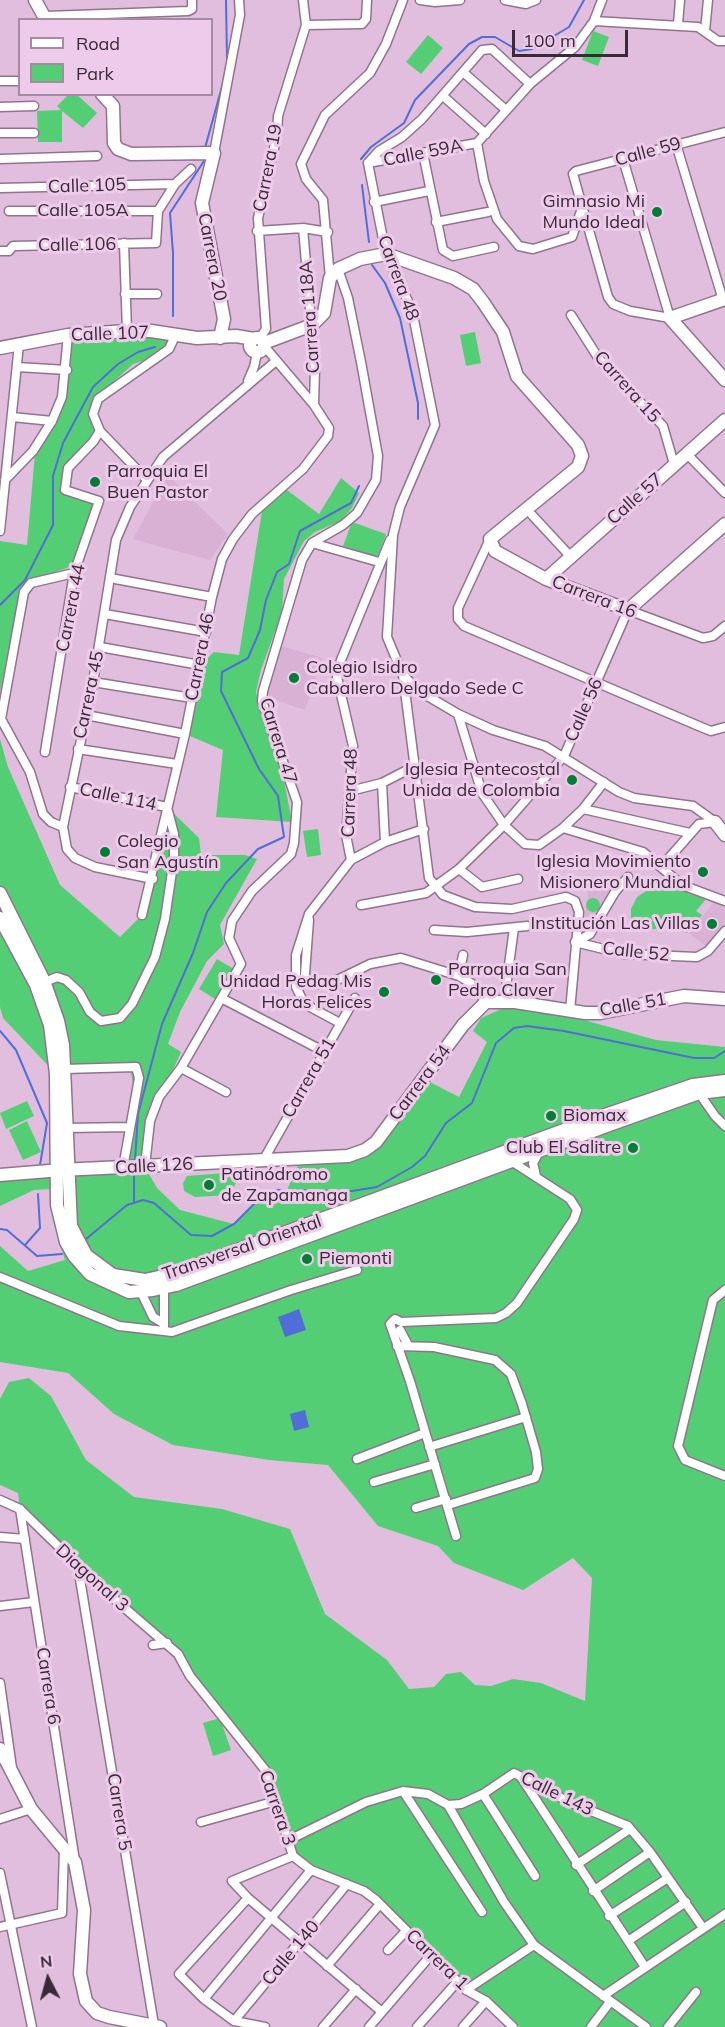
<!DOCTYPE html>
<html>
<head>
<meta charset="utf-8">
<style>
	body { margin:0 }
	#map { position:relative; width:725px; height:2027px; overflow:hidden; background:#e1bedd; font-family:Mulish,sans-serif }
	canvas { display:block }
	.legend { position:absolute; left:18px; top:18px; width:195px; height:78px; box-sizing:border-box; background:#eecbea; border:2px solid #a58ba2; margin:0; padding:8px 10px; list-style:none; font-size:18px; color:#382b37 }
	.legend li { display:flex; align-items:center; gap:12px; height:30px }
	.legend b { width:30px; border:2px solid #a58ba2 }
	.north { position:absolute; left:18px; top:1949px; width:60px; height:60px; -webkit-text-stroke:4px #eecbea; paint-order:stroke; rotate:354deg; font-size:16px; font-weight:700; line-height:24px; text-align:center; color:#382b37 }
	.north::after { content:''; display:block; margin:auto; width:21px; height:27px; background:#382b37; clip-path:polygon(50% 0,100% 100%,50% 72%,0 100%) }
	.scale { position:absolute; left:512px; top:30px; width:116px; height:27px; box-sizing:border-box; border:3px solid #382b37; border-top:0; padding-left:8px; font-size:18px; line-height:21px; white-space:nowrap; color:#382b37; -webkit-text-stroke:4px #eecbea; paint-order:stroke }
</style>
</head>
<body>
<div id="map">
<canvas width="725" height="2027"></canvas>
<ul class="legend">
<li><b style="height:8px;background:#fff"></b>Road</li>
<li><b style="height:16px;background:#54ce74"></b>Park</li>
</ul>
<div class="north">N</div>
<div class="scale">100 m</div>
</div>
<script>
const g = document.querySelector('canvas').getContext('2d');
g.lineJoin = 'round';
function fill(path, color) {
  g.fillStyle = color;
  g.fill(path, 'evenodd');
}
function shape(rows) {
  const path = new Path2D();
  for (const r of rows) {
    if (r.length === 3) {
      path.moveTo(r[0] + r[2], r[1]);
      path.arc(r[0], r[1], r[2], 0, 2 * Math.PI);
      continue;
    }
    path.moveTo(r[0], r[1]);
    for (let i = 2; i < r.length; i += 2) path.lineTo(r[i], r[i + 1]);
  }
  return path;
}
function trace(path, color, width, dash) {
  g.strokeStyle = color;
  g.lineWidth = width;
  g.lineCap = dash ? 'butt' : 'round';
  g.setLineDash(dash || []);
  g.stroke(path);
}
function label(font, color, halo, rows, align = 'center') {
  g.font = font + ' Mulish,sans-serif';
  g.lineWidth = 6;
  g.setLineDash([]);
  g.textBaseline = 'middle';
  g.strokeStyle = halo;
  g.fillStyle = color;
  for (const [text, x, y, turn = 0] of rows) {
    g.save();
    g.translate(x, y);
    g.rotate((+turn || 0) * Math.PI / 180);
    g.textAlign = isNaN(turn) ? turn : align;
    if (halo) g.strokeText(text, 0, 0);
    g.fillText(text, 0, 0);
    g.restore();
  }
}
fill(shape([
	[168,475,228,534,210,560,133,539],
	[282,646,322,658,305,710,266,697],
	[592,878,619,880,589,932,581,935,588,899,587,887],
	[715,901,725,909,725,926,708,948,689,933]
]), '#d9b1d5');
fill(shape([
	[593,31,609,37,598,66,582,60],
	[428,35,443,48,421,74,406,62],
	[76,94,97,113,83,128,62,111,62,142,38,142,37,111,61,110,57,106,68,95],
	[475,332,481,363,466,366,460,335],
	[169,337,164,350,149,359,133,364,98,396,91,414,94,431,62,489,66,496,96,503,72,566,30,581,20,592,0,692,0,541,27,545,35,453,65,399,73,340],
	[341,478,359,493,352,508,340,521,315,532,304,541,284,579,282,612,261,670,256,692,261,712,277,744,292,822,216,817,223,750,185,734,200,665,214,652,239,655,262,511,287,490,319,514],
	[352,522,386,534,377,558,343,546],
	[0,739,8,767,60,885,120,937,142,915,167,807,199,838,201,855,245,855,257,859,220,925,224,944,207,961,180,1012,168,1044,181,1052,150,1121,145,1167,157,1188,180,1210,234,1224,256,1202,277,1190,287,1190,300,1161,366,1154,381,1147,428,1081,459,1097,487,1042,473,1031,481,1018,506,1007,584,1020,656,1040,725,1047,725,2027,520,2027,487,2000,466,1990,376,1900,311,1870,293,1856,261,1765,178,1654,20,1509,18,1493,0,1485,0,1399,9,1382,29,1378,51,1396,86,1460,134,1497,222,1509,290,1529,325,1614,387,1660,409,1689,434,1687,446,1674,461,1672,475,1685,491,1686,513,1679,541,1683,585,1701,592,1578,573,1558,523,1590,454,1563,438,1546,378,1526,328,1465,269,1460,173,1445,114,1414,68,1373,0,1362,0,1246,28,1271,65,1260,54,1223,53,1189,34,1190,0,1206,0,1175,126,1168,138,1114,131,1072,56,1074,3,1018,0,1007],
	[318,829,321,855,307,857,303,831],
	[666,878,689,894,707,898,696,911,702,915,687,933,671,928,653,929,633,922,631,918,631,909,637,897],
	[593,905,7],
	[217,959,234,969,215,999,199,989],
	[27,1101,34,1116,6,1129,0,1113],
	[27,1121,41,1152,23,1160,9,1130],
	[226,1173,233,1177,236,1183,229,1195,195,1197,184,1191,183,1183,187,1176],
	[220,1718,231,1750,213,1756,203,1723]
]), '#54ce74');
fill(shape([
	[299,1309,306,1330,285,1337,278,1317],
	[305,1410,309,1427,294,1431,290,1414]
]), '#516dd8');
trace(shape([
	[226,0,227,60],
	[205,148,223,83],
	[361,159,371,147,404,123,415,100,469,44,482,37,495,37,519,51,532,49,569,27,584,0],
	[362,185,369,242],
	[372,265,385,283,400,318,418,403,418,419],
	[173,316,173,253,170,213,204,161],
	[0,605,25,580,53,525,53,476,63,443,93,387,118,364,138,352,155,347],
	[0,1031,16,1050,47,1123,40,1165],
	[135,1160,138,1114,162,1024,193,953,207,912,226,883,258,849,284,837,278,796,259,769,221,691,222,672,248,658,260,630,266,600,277,572,289,564,300,531,351,503,359,486],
	[134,1203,134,1176],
	[0,1229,7,1230,37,1256,62,1254],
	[86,1239,127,1205,143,1200,154,1203,191,1235,212,1236,234,1224,256,1202,277,1190,352,1191,377,1187,412,1167,425,1156,446,1123,472,1103,496,1043,514,1028,527,1026,564,1031,694,1058,714,1058,725,1051],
	[25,1245,40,1228,38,1194]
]), '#516dd8', 2);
const street = shape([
	[420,0,435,2,460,0],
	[505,0,526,4,536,0],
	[46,16,188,11,192,9,192,0],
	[594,21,698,27,718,41,725,41],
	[678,24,680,0],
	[306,25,362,24,366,19,367,0],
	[705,31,708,0],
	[463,72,506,110],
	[0,81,20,81],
	[530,84,492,49,482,50,422,119,402,137,379,151,368,163,386,254,412,310,435,425,400,507,393,535,387,637,403,675,429,878,443,895,475,907,512,909,566,897,575,901,579,912,570,1011],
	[443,96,486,134],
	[0,107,34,106],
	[0,133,34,133],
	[477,143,484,181,497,219,519,246,533,249,572,237,581,211],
	[477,143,530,84,575,47,594,21,602,0],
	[676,144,723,300],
	[214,153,240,15,239,0],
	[423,153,443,250,453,256,494,247],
	[0,159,97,156],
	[623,159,670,318,630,311,613,304,608,297,573,174,576,171,725,132],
	[368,163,477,143],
	[0,188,175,184],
	[374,202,429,191],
	[9,211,158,211],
	[436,222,488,212],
	[303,228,315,368,314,405],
	[257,231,303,228,328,232],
	[124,243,127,331],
	[0,251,9,251,13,246,156,243,158,211,175,184,191,169],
	[330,278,323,200,306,179,301,164,325,115,370,73,386,44,403,0],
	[125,294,157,294],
	[571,315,599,359,663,426,674,464],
	[260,338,266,329,258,218,277,135,278,116,306,25,303,0],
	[17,367,67,370],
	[248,381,254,367,257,353],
	[12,417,52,421],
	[687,454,725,493],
	[5,480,33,451,52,421,62,397,68,335],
	[147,480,100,431,93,414,98,399,169,349,176,334],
	[532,515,571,557],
	[0,531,19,344],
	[490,539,458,608,458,619,464,626,701,727,711,731,725,727],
	[312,543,379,562],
	[110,578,212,597],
	[105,614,206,632],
	[100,647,200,665],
	[403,675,419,691,458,714,493,730,545,746,619,792,634,798,693,806,715,822],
	[93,682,192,698],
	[458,714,482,793,504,825,525,844,539,845,563,828,583,809,604,782],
	[86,715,185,734],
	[78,749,177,764],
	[45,752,74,573,99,501,65,490,68,468,93,442,100,431],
	[382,783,385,842],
	[70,787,167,807],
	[350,791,382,783,415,766],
	[583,809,690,833],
	[63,827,51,822,43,814,30,772,1,719,24,592,31,583,74,573],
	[563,828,643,852,682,885,725,901],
	[351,860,346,835,353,746,337,677,341,660,390,540],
	[662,866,699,824,715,822],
	[459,869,482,887,518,879],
	[153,879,95,867,75,858,67,849,63,827,93,682,116,540,130,507,163,457,276,361],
	[361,905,426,893,459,869,504,825,564,756,628,610,703,638,713,636,725,626],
	[142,915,185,734,212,597,222,559,233,539,252,514,303,469,328,436,329,428,314,405,265,347],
	[309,920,305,974,306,980,312,984,329,984,370,964,401,958,459,976,474,985,486,1002],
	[434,930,467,932,527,926],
	[575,942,624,954,697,957,708,951,725,931],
	[576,942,590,934,615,892,628,877],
	[459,976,463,955],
	[40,984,57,977,66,980,79,992,90,1012,101,1021,120,1018,132,1004,155,957,165,919,174,858,174,834,168,811],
	[223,999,325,1052],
	[504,1002,514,928],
	[340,1023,312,1008,303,1001,296,987,296,955,309,914,351,860,385,842,424,829],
	[181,1068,226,1092],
	[64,1069,136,1067,139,1078,123,1168],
	[699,1093,715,1116,725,1126],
	[65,1128,130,1127],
	[264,1159,355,998],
	[145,1166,150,1121,159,1097,181,1068,241,964,229,938,232,921,252,891,291,854,294,843,297,802,262,701,263,691,302,560,312,543,343,525,357,513,376,480,378,456,361,362,348,298,338,269],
	[536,1176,533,1163,539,1152],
	[0,1277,119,1326,164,1331,164,1289],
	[725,1290,713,1300,678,1446,685,1460,725,1476],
	[141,1292,153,1317,163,1323],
	[400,1330,408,1345],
	[164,1331,172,1332,291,1290,357,1270],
	[397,1346,434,1347,495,1360,511,1374,522,1404,536,1452,538,1469,535,1478,448,1505],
	[429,1447,526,1417],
	[357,1459,425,1433],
	[374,1482,435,1464],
	[0,1500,20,1509,98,1585,178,1654,190,1676,266,1771,293,1856,311,1870,364,1891,376,1900,466,1990,486,2001,513,2027],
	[416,1508,446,1499],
	[20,1509,75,1861],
	[456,1536,410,1381,390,1324,395,1319,401,1322,496,1318,506,1313,517,1303,574,1219,577,1210,570,1199,511,1161],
	[0,1537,25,1539],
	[78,1567,154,2025],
	[0,1606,34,1602],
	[153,1645,167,1643],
	[0,1683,12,1768],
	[521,1777,645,1967],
	[403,1791,482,1912],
	[483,1794,535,1876],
	[448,1805,504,1902,534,1945,646,2027],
	[0,1819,31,1809],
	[201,1822,276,1801],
	[287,1841,366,1802,403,1791,428,1794,448,1805,461,1804,483,1794,514,1773,569,1802,628,1826,650,1852,703,1928],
	[293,1856,232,1881,248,1898,382,2012],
	[576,1865,630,1829],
	[0,1873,32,2027],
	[593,1891,650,1852],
	[248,1898,179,1974,204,1999,234,2021,265,2027],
	[609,1916,668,1878],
	[0,1927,62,1913,64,1849],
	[628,1941,686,1902],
	[388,1950,406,1931],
	[327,1966,380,1904],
	[466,1990,534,1945],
	[603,1996,725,1914],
	[204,1999,311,1870],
	[234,2021,347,1884],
	[323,2027,356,1989],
	[369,2027,431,1955],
	[417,2027,458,1981],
	[463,2027,486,2001],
	[591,2027,610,2002],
	[668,2027,696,1992]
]);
const secondary = shape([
	[35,0,46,20],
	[102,94,113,106,114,143,118,149,131,154,214,153,202,203,224,319,220,338],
	[725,299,670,318,725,380],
	[257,345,7],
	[264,343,312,325,324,313,330,278,338,269,360,259,386,254,454,278,473,289,483,302,503,332,517,376,578,445,582,456,578,467,490,539,495,551,546,579,628,610,725,524],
	[0,348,68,335,127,331,151,331,197,338,236,336,254,339],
	[546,579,725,420],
	[715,822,725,835],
	[0,893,44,981,58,1021,63,1045,71,1226,86,1255,113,1275,145,1280,172,1274,605,1115,693,1085,725,1081],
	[0,918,36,985,50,1025,56,1074,57,1205,66,1242,74,1256,90,1274,129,1292,153,1290,176,1285,609,1125,699,1093,725,1090],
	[0,1175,61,1170,348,1156,365,1150,376,1142,463,1025,486,1002,515,1002,585,1013,600,1013,684,996,725,999],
	[0,1749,31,1809,75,1862,84,1910,80,1974,86,2001,97,2013,109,2017,160,2027]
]);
trace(street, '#92738f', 11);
trace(secondary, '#92738f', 15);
trace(street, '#fff', 8);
trace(secondary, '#fff', 12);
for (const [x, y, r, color] of [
	[657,212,6,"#017d36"],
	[95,482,6,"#017d36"],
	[294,678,6,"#017d36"],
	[572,780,6,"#017d36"],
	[105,852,6,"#017d36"],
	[703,872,6,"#017d36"],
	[712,924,6,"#017d36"],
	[436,980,6,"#017d36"],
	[384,992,6,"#017d36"],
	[551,1116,6,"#017d36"],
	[633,1148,6,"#017d36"],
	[209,1185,6,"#017d36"],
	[307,1259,6,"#017d36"]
]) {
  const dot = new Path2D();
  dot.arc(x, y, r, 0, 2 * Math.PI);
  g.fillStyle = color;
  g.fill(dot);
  trace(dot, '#eecbea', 2);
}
label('18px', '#382b37', '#eecbea', [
	["Calle 59",648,152,-15],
	["Calle 59A",423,153,-11],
	["Carrera 19",268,168,-79],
	["Calle 105",87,186,-2],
	["Calle 105A",83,211],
	["Calle 106",77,245,-1],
	["Carrera 20",212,257,79],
	["Carrera 48",398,278,70],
	["Carrera 118A",310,317,-94],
	["Calle 107",110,334,-2],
	["Carrera 15",627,387,48],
	["Calle 57",635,499,-42],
	["Carrera 16",594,597,21],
	["Carrera 44",71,608,-79],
	["Carrera 46",200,657,-79],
	["Carrera 45",89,695,-78],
	["Calle 56",584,710,-66],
	["Carrera 47",278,741,73],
	["Carrera 48",350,793,-88],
	["Calle 114",118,797,12],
	["Calle 52",636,952,6],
	["Calle 51",633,1005,-10],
	["Carrera 51",309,1078,-60],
	["Carrera 54",420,1083,-53],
	["Calle 126",154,1166,-3],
	["Transversal Oriental",242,1248,-19],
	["Diagonal 3",92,1578,42],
	["Carrera 6",48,1686,81],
	["Calle 143",557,1794,26],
	["Carrera 3",277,1808,71],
	["Carrera 5",119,1812,81],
	["Calle 140",291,1953,-50],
	["Carrera 1",437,1960,44]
]);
label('18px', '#382b37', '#eecbea', [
	["Gimnasio Mi",645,202,"right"],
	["Mundo Ideal",645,223,"right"],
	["Parroquia El",107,472],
	["Buen Pastor",107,493],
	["Colegio Isidro",306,668],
	["Caballero Delgado Sede C",306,689],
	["Iglesia Pentecostal",560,770,"right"],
	["Unida de Colombia",560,791,"right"],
	["Colegio",117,842],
	["San Agustín",117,863],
	["Iglesia Movimiento",691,862,"right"],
	["Misionero Mundial",691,883,"right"],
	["Institución Las Villas",700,924,"right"],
	["Parroquia San",448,970],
	["Pedro Claver",448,991],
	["Unidad Pedag Mis",372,982,"right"],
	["Horas Felices",372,1003,"right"],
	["Biomax",563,1116],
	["Club El Salitre",621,1148,"right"],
	["Patinódromo",221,1175],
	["de Zapamanga",221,1196],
	["Piemonti",319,1259]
], 'left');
</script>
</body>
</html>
